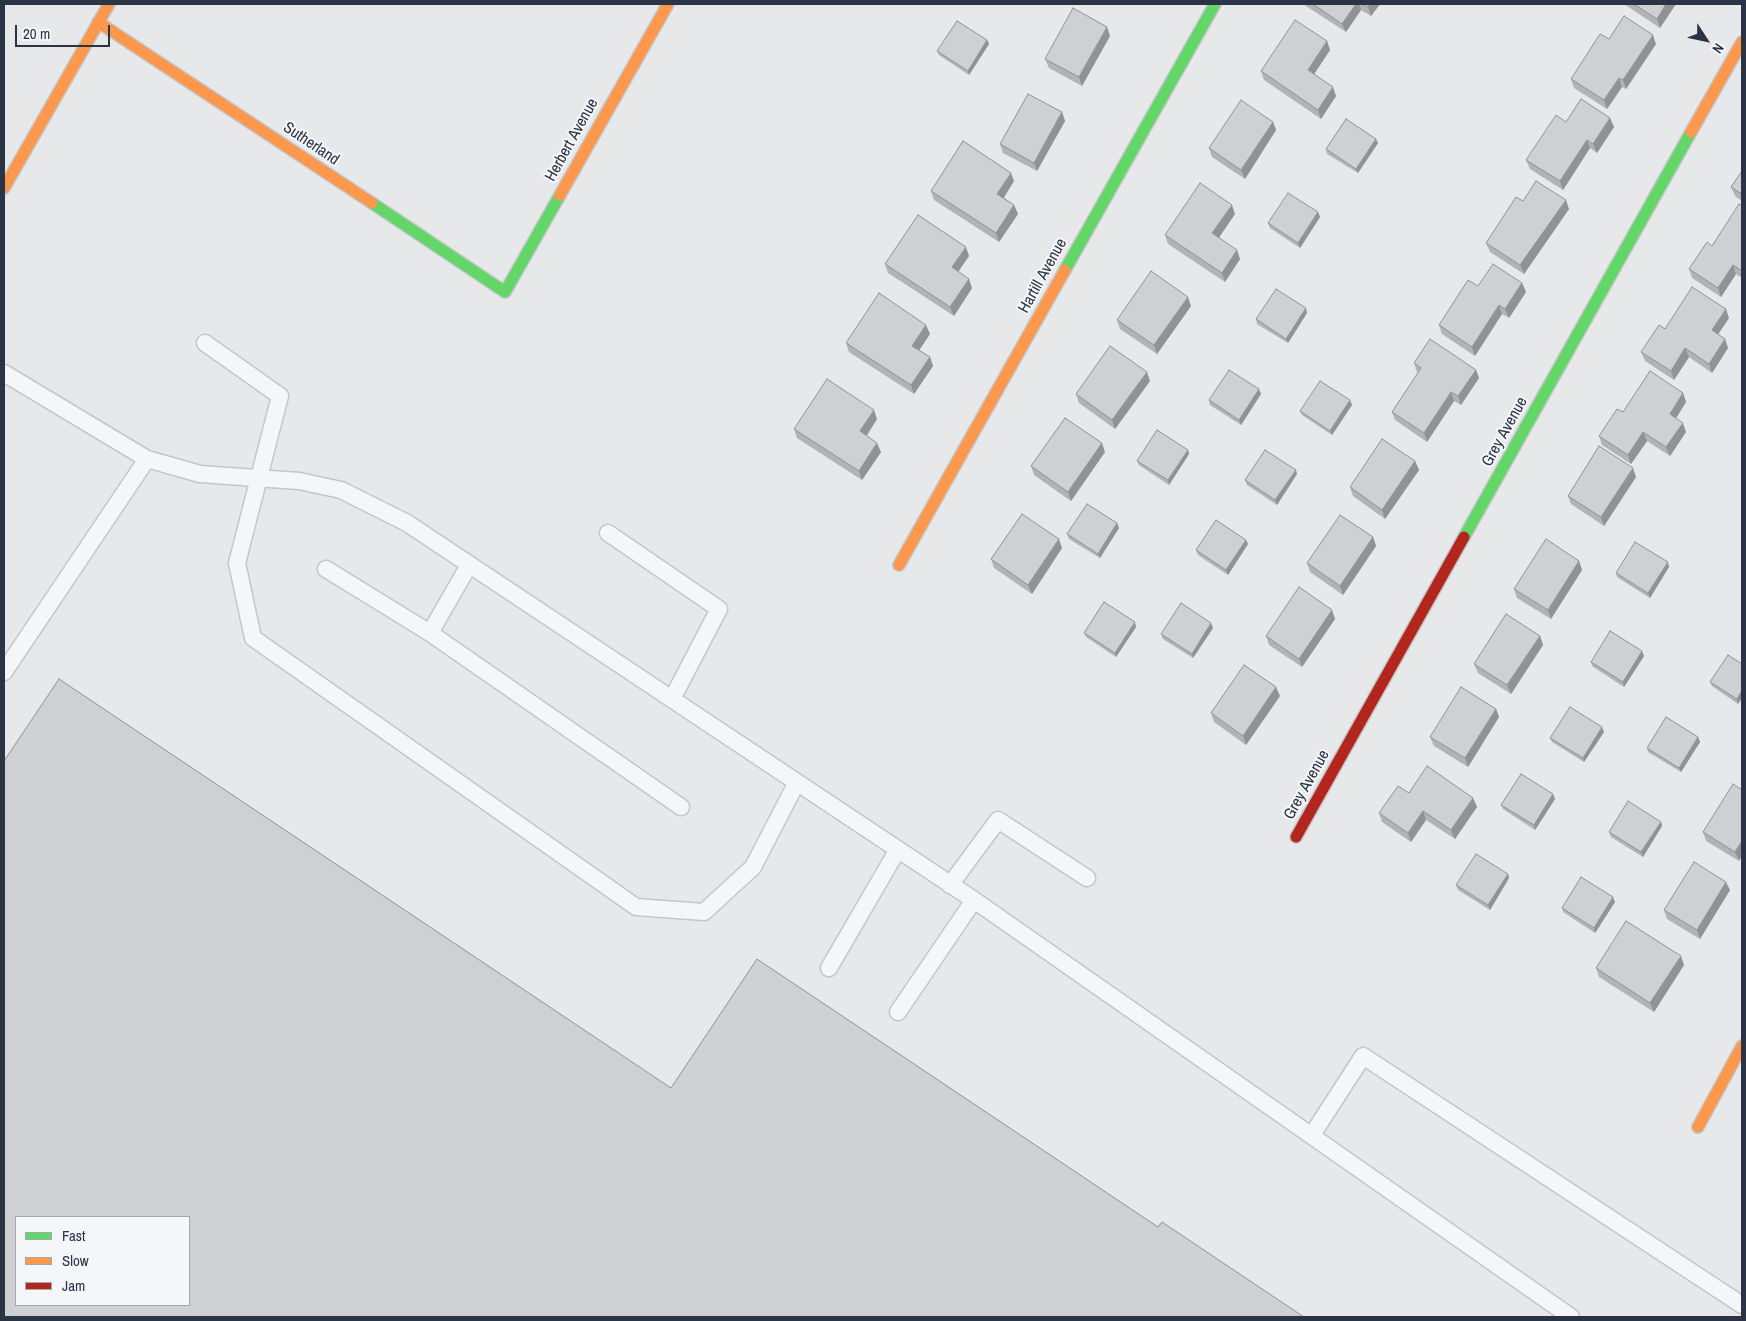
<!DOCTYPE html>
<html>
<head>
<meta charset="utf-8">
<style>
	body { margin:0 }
	#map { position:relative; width:1746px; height:1321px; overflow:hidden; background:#e6e8ea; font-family:"Archivo Narrow",sans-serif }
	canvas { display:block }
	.frame { position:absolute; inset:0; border:5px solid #2b3445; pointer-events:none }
	.legend { position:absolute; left:15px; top:1216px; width:175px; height:90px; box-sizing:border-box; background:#f4f6f9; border:1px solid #a4a8b1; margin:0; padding:6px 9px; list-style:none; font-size:15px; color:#2b3445 }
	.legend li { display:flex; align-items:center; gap:10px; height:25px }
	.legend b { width:25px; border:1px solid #a4a8b1 }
	.north { position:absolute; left:1681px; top:15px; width:50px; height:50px; -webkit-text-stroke:4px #f4f6f9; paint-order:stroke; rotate:125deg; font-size:14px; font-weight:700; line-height:20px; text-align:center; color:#2b3445 }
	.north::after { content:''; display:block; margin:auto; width:18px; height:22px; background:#2b3445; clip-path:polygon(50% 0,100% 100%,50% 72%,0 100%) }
	.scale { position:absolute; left:15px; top:25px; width:95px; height:22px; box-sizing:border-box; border:2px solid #2b3445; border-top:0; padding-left:6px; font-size:15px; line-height:18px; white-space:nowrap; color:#2b3445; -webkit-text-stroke:4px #f4f6f9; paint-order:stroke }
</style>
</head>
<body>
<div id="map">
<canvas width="1746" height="1321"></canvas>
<div class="frame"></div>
<ul class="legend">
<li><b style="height:6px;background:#63d668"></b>Fast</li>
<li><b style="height:6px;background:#ff974d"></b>Slow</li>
<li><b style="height:6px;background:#b3261e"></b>Jam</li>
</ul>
<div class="north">N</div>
<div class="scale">20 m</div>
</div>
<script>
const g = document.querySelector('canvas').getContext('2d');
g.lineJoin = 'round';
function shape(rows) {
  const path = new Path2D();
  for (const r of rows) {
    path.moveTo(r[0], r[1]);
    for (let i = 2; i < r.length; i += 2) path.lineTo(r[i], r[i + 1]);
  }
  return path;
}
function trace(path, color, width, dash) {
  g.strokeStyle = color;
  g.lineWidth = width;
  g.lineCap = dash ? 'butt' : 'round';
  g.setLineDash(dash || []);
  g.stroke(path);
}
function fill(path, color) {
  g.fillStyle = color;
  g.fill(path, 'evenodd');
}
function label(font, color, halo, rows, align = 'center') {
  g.font = font + ' "Archivo Narrow",sans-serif';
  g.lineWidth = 4;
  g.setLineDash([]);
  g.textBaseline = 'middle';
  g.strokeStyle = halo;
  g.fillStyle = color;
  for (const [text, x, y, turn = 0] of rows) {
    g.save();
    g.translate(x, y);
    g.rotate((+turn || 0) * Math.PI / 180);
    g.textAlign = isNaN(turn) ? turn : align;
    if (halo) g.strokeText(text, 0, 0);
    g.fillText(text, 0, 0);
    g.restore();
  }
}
const lane = shape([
	[205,343,280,396,237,563,253,638,636,907,704,912,753,867,797,782],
	[4,373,147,459,200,474,299,481,341,490,407,523,974,900,1571,1317],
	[608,533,719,609,672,699],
	[326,569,430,633,469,565],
	[430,633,681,807],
	[4,672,147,459],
	[950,885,998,820,1087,878],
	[829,968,897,851],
	[898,1012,974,900],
	[1312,1135,1363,1056,1742,1305]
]);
const fast = shape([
	[372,203,505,292,560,195],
	[1065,270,1215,4],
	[1464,537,1691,132]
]);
const slow = shape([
	[98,22,372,203],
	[1691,132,1742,42],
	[4,188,109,4],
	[560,195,668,4],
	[899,565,1065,270],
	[1698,1127,1742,1046]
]);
const jam = shape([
	[1296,837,1464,537]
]);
trace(lane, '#c4c6c8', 19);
trace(fast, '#c4c6c8', 14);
trace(slow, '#c4c6c8', 14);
trace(jam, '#c4c6c8', 14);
trace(lane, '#f5f6f7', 16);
trace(fast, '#63d668', 11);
trace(slow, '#ff974d', 11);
trace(jam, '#b3261e', 11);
fill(shape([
	[1303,4,1380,4,1371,16,1361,10,1346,32],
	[1624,4,1676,4,1660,28],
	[1110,36,1082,86,1049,68,1045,59],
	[1609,39,1656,44,1626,89,1622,87,1607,109,1574,88,1571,79],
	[987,40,989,44,969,75,939,55,937,51],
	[1327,41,1330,50,1314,74,1336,96,1321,119,1264,80,1261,71],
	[1062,112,1065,121,1037,171,1003,153,1000,144],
	[1610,118,1614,127,1597,153,1590,148,1563,190,1530,169,1526,160,1566,122],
	[1273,122,1276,130,1245,179,1212,157,1209,148],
	[1376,139,1378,143,1358,173,1327,154,1326,149],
	[1742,171,1742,201,1735,196,1731,187],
	[1014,181,1004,198,1014,205,1018,214,999,242,934,200,931,191],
	[1523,201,1569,209,1524,274,1490,252,1486,243],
	[1742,206,1742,278,1736,274,1721,297,1692,278,1689,269,1712,246],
	[1318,212,1320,217,1300,248,1270,228,1268,223],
	[1235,214,1219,237,1240,259,1225,282,1168,244,1165,235],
	[969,256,958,272,972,288,954,316,888,273,885,264],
	[1522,283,1526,292,1509,318,1502,314,1475,356,1442,334,1439,325,1478,286],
	[1191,306,1157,354,1120,329,1117,320],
	[1307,313,1288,343,1257,324,1256,319],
	[1729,318,1718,334,1725,339,1728,348,1712,373,1689,357,1674,380,1645,361,1641,352,1665,329],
	[930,334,919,350,930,357,933,366,914,394,849,352,846,343],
	[1414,363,1476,370,1479,378,1461,405,1454,401,1427,442,1395,420,1392,412,1418,373,1417,372],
	[1150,381,1115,429,1079,403,1076,394],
	[1683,393,1686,402,1676,418,1686,432,1670,456,1647,441,1631,464,1602,445,1599,436,1623,412],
	[1261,394,1241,425,1210,405,1209,400],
	[1350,400,1352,405,1332,435,1302,415,1300,411],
	[877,419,867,436,881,452,862,480,797,438,794,429],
	[1188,450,1189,454,1169,485,1139,465,1137,461],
	[1105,452,1071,501,1034,475,1031,466],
	[1415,461,1419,470,1385,519,1353,496,1350,487],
	[1297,474,1277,505,1247,485,1245,480],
	[1636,477,1604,526,1571,504,1568,496],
	[1117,523,1119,528,1100,558,1069,539,1067,534],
	[1373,537,1376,546,1343,595,1310,572,1307,563],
	[1246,540,1248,544,1228,575,1198,555,1196,550],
	[1062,548,1032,594,994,568,991,559],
	[1579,561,1582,570,1551,619,1517,598,1514,589],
	[1669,567,1650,598,1617,577,1616,573],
	[1332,610,1335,619,1302,667,1269,645,1266,636],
	[1136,627,1116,657,1086,637,1084,633],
	[1213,628,1193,658,1163,639,1161,634],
	[1540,636,1543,645,1511,694,1478,673,1474,664],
	[1644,656,1624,687,1592,666,1591,662],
	[1742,664,1742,698,1738,704,1712,686,1710,682],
	[1280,696,1246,745,1214,722,1211,713],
	[1496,709,1499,717,1468,767,1434,746,1430,737],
	[1604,732,1584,762,1552,742,1550,738],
	[1698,737,1700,742,1681,772,1648,752,1647,748],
	[1742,790,1742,855,1739,861,1706,841,1703,832],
	[1409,793,1473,798,1477,807,1455,839,1426,820,1411,842,1382,822,1379,813],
	[1555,799,1535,830,1503,809,1501,805],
	[1661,822,1662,826,1643,857,1611,837,1609,832],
	[1508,874,1509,878,1490,910,1458,890,1456,885],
	[1730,890,1700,939,1667,919,1664,910],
	[1615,902,1595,933,1563,912,1562,908],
	[1684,965,1654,1012,1599,977,1596,968]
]), '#b1b3b5');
fill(shape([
	[1356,4,1359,4,1361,10,1346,32,1342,24],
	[1370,4,1380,4,1371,16,1368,7],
	[1666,4,1676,4,1660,28,1657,19],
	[1107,27,1110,36,1082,86,1079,77],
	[1653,35,1656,44,1626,89,1623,80],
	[987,40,989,44,969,75,968,71],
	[1327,41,1330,50,1311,79,1308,70],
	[1619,78,1622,87,1607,109,1604,100],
	[1333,87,1336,96,1321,119,1318,110],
	[1062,112,1065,121,1037,171,1034,163],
	[1610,118,1614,127,1597,153,1593,144],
	[1273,122,1276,130,1245,179,1241,170],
	[1376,139,1378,143,1358,173,1356,169],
	[1587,140,1590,148,1563,190,1560,181],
	[1011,173,1014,181,1000,203,997,194],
	[1566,200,1569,209,1524,274,1520,265],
	[1014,205,1018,214,999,242,996,233],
	[1232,205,1235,214,1216,242,1212,233],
	[1318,212,1320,217,1300,248,1298,243],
	[966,247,969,256,955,276,952,267],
	[1237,250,1240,259,1225,282,1222,273],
	[1733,265,1736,274,1721,297,1718,288],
	[969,279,972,288,954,316,950,307],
	[1522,283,1526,292,1509,318,1505,309],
	[1188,297,1191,306,1157,354,1154,345],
	[1499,305,1502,314,1475,356,1472,347],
	[1306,308,1307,313,1288,343,1286,339],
	[1726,309,1729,318,1715,339,1712,330],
	[926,325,930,334,916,355,912,346],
	[1725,339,1728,348,1712,373,1709,364],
	[1685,348,1689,357,1674,380,1671,371],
	[930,357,933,366,914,394,911,385],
	[1476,370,1479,378,1461,405,1458,396],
	[1147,372,1150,381,1115,429,1112,420],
	[1259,389,1261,394,1241,425,1239,420],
	[1451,392,1454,401,1427,442,1424,433],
	[1683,393,1686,402,1673,423,1670,414],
	[1350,400,1352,405,1332,435,1330,431],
	[874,410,877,419,863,440,860,431],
	[1683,423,1686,432,1670,456,1666,447],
	[1643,432,1647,441,1631,464,1628,455],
	[877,443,881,452,862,480,859,471],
	[1102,443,1105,452,1071,501,1068,492],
	[1188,450,1189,454,1169,485,1168,480],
	[1415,461,1419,470,1385,519,1382,510],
	[1633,468,1636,477,1604,526,1601,517],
	[1296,470,1297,474,1277,505,1275,500],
	[1117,523,1119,528,1100,558,1098,554],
	[1373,537,1376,546,1343,595,1340,586],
	[1059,539,1062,548,1032,594,1028,585],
	[1246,540,1248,544,1228,575,1226,570],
	[1579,561,1582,570,1551,619,1548,610],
	[1668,562,1669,567,1650,598,1648,593],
	[1332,610,1335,619,1302,667,1299,659],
	[1135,622,1136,627,1116,657,1115,653],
	[1211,623,1213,628,1193,658,1192,654],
	[1540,636,1543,645,1511,694,1507,685],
	[1642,651,1644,656,1624,687,1623,682],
	[1276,687,1280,696,1246,745,1243,736],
	[1742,690,1742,698,1738,704,1737,699],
	[1496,709,1499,717,1468,767,1465,758],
	[1602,727,1604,732,1584,762,1583,758],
	[1698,737,1700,742,1681,772,1679,768],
	[1553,794,1555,799,1535,830,1534,825],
	[1473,798,1477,807,1455,839,1451,830],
	[1423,811,1426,820,1411,842,1408,833],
	[1661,822,1662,826,1643,857,1641,852],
	[1742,841,1742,855,1739,861,1735,852],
	[1508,874,1509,878,1490,910,1488,905],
	[1726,882,1730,890,1700,939,1697,930],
	[1613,897,1615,902,1595,933,1594,928],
	[1681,956,1684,965,1654,1012,1650,1003]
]), '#909294');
const building = shape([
	[1313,4,1356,4,1342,24,1313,4],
	[1363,4,1370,4,1368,7,1363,4],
	[1634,4,1666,4,1657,19,1634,4],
	[1073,8,1107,27,1079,77,1045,59,1073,8],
	[1624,16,1653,35,1623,80,1619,78,1604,100,1571,79,1600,34,1609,39,1624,16],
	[1295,20,1327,41,1308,70,1333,87,1318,110,1261,71,1295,20],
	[957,21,987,40,968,71,937,51,957,21],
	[1028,94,1062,112,1034,163,1000,144,1028,94],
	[1581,99,1610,118,1593,144,1587,140,1560,181,1526,160,1556,115,1566,122,1581,99],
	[1241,100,1273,122,1241,170,1209,148,1241,100],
	[1346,119,1376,139,1356,169,1326,149,1346,119],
	[963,141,1011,173,997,194,1014,205,996,233,931,191,963,141],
	[1742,171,1742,194,1731,187,1742,171],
	[1536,181,1566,200,1520,265,1486,243,1516,197,1523,201,1536,181],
	[1200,183,1232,205,1212,233,1237,250,1222,273,1165,235,1200,183],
	[1288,193,1318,212,1298,243,1268,223,1288,193],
	[1739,204,1742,206,1742,271,1733,265,1718,288,1689,269,1707,242,1712,246,1739,204],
	[918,215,966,247,952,267,969,279,950,307,885,264,918,215],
	[1493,264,1522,283,1505,309,1499,305,1472,347,1439,325,1468,280,1478,286,1493,264],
	[1151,271,1188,297,1154,345,1117,320,1151,271],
	[1692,287,1726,309,1712,330,1725,339,1709,364,1685,348,1671,371,1641,352,1659,325,1665,329,1692,287],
	[1276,289,1306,308,1286,339,1256,319,1276,289],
	[879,293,926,325,912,346,930,357,911,385,846,343,879,293],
	[1430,339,1476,370,1458,396,1451,392,1424,433,1392,412,1421,368,1414,363,1430,339],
	[1110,346,1147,372,1112,420,1076,394,1110,346],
	[1229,370,1259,389,1239,420,1209,400,1229,370],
	[1650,371,1683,393,1670,414,1683,423,1666,447,1643,432,1628,455,1599,436,1617,409,1623,412,1650,371],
	[827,379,874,410,860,431,877,443,859,471,794,429,827,379],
	[1320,381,1350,400,1330,431,1300,411,1320,381],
	[1065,418,1102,443,1068,492,1031,466,1065,418],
	[1157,430,1188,450,1168,480,1137,461,1157,430],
	[1382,439,1415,461,1382,510,1350,487,1382,439],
	[1599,446,1633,468,1601,517,1568,496,1599,446],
	[1265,450,1296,470,1275,500,1245,480,1265,450],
	[1087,504,1117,523,1098,554,1067,534,1087,504],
	[1022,514,1059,539,1028,585,991,559,1022,514],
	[1340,515,1373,537,1340,586,1307,563,1340,515],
	[1216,520,1246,540,1226,570,1196,550,1216,520],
	[1546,539,1579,561,1548,610,1514,589,1546,539],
	[1635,542,1668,562,1648,593,1616,573,1635,542],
	[1299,587,1332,610,1299,659,1266,636,1299,587],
	[1104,602,1135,622,1115,653,1084,633,1104,602],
	[1181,603,1211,623,1192,654,1161,634,1181,603],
	[1506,614,1540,636,1507,685,1474,664,1506,614],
	[1610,631,1642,651,1623,682,1591,662,1610,631],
	[1728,655,1742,664,1742,690,1737,699,1710,682,1728,655],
	[1244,665,1276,687,1243,736,1211,713,1244,665],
	[59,679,671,1088,757,959,1158,1227,1162,1222,1304,1317,4,1317,4,761,59,679],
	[16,1217,189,1217,189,1305,16,1305,16,1217],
	[1461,687,1496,709,1465,758,1430,737,1461,687],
	[1570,707,1602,727,1583,758,1550,738,1570,707],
	[1666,717,1698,737,1679,768,1647,748,1666,717],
	[1427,766,1473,798,1451,830,1423,811,1408,833,1379,813,1398,786,1409,793,1427,766],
	[1521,774,1553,794,1534,825,1501,805,1521,774],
	[1733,784,1742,790,1742,841,1735,852,1703,832,1733,784],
	[1628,801,1661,822,1641,852,1609,832,1628,801],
	[1476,854,1508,874,1488,905,1456,885,1476,854],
	[1694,862,1726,882,1697,930,1664,910,1694,862],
	[1581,877,1613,897,1594,928,1562,908,1581,877],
	[1626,921,1681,956,1650,1003,1596,968,1626,921]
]);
fill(building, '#ced0d3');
trace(building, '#909294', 1);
label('16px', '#2b3445', '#f4f6f9', [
	["Herbert Avenue",572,140,-61],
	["Sutherland",311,144,34],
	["Hartill Avenue",1043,276,-61],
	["Grey Avenue",1505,432,-61],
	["Grey Avenue",1307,785,-61]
]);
</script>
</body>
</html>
